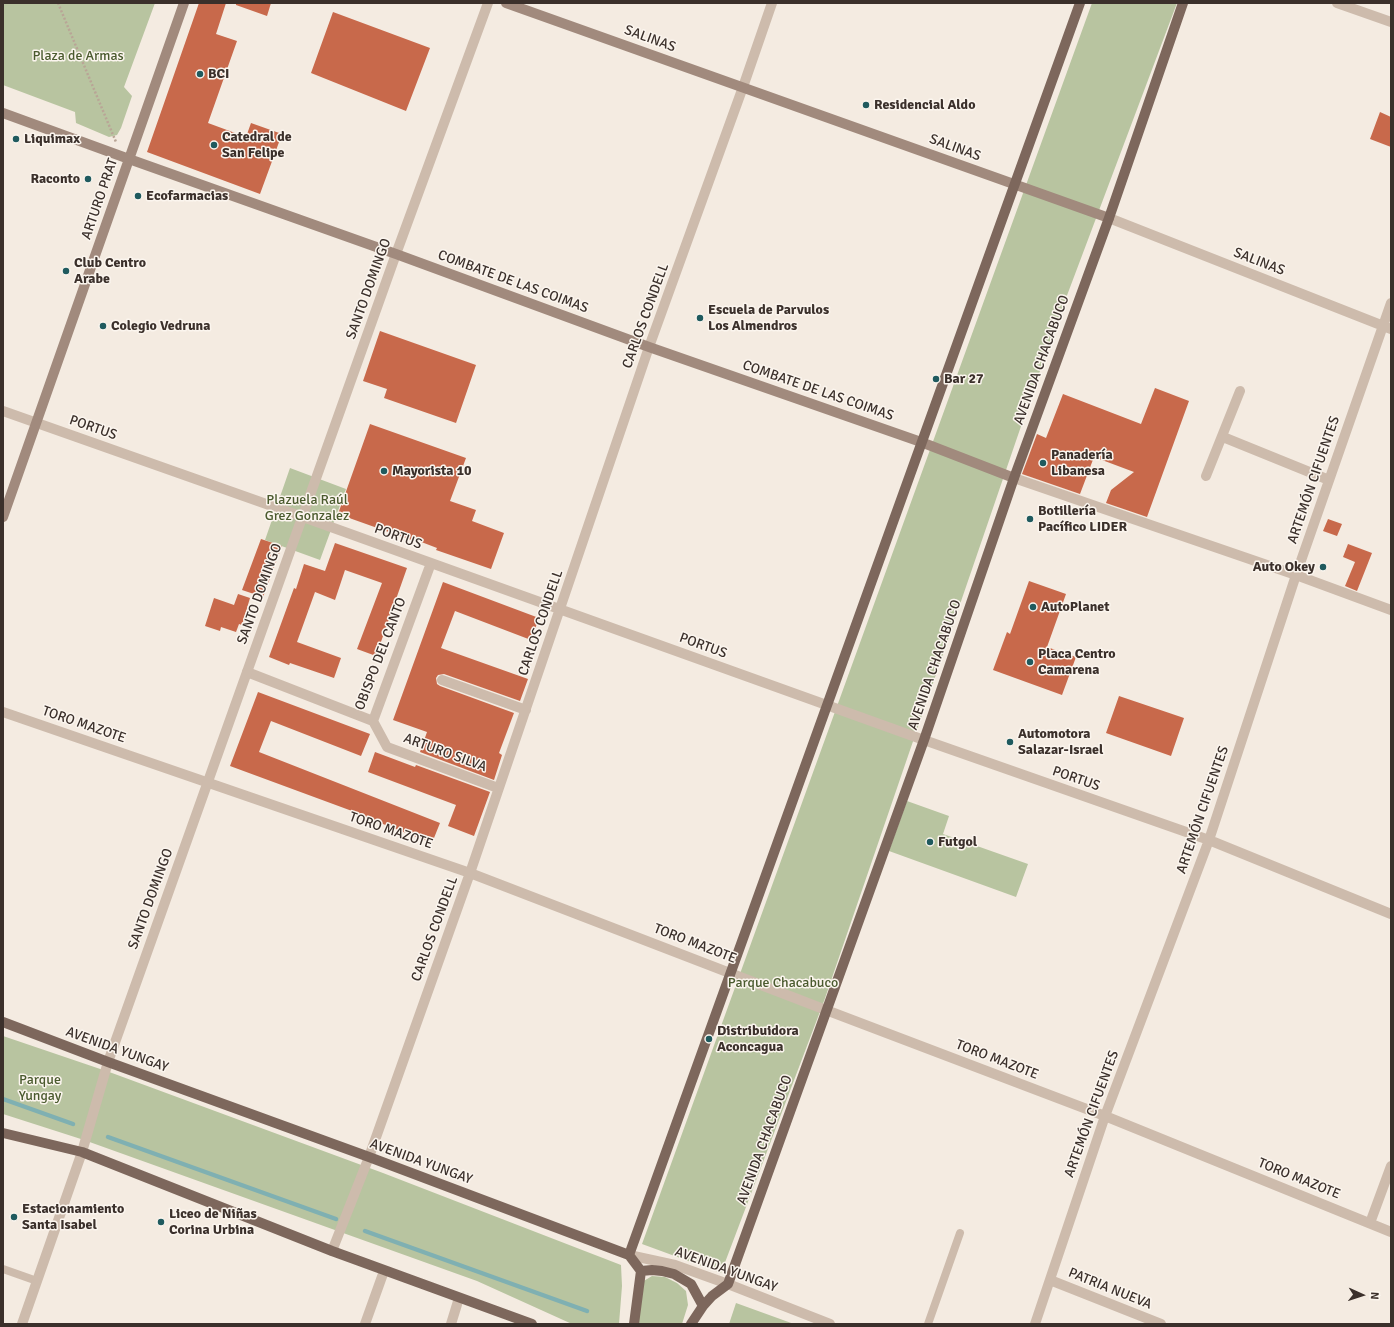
<!DOCTYPE html>
<html>
<head>
<meta charset="utf-8">
<style>
	body { margin:0 }
	#map { position:relative; width:1394px; height:1327px; overflow:hidden; background:#f4ebe1; font-family:Signika,sans-serif }
	canvas { display:block }
	.frame { position:absolute; inset:0; border:4px solid #3b302b; pointer-events:none }
	.north { position:absolute; left:1342px; top:1275px; width:40px; height:40px; -webkit-text-stroke:3px #fbf5ee; paint-order:stroke; rotate:93deg; font-size:11px; font-weight:700; line-height:16px; text-align:center; color:#3b302b }
	.north::after { content:''; display:block; margin:auto; width:14px; height:18px; background:#3b302b; clip-path:polygon(50% 0,100% 100%,50% 72%,0 100%) }
</style>
</head>
<body>
<div id="map">
<canvas width="1394" height="1327"></canvas>
<div class="frame"></div>
<div class="north">N</div>
</div>
<script>
const g = document.querySelector('canvas').getContext('2d');
g.lineJoin = 'round';
function fill(path, color) {
  g.fillStyle = color;
  g.fill(path, 'evenodd');
}
function shape(rows) {
  const path = new Path2D();
  for (const r of rows) {
    path.moveTo(r[0], r[1]);
    for (let i = 2; i < r.length; i += 2) path.lineTo(r[i], r[i + 1]);
  }
  return path;
}
function trace(path, color, width, dash) {
  g.strokeStyle = color;
  g.lineWidth = width;
  g.lineCap = dash ? 'butt' : 'round';
  g.setLineDash(dash || []);
  g.stroke(path);
}
function label(font, color, halo, rows, align = 'center') {
  g.font = font + ' Signika,sans-serif';
  g.lineWidth = 3;
  g.setLineDash([]);
  g.textBaseline = 'middle';
  g.strokeStyle = halo;
  g.fillStyle = color;
  for (const [text, x, y, turn = 0] of rows) {
    g.save();
    g.translate(x, y);
    g.rotate((+turn || 0) * Math.PI / 180);
    g.textAlign = isNaN(turn) ? turn : align;
    if (halo) g.strokeText(text, 0, 0);
    g.fillText(text, 0, 0);
    g.restore();
  }
}
fill(shape([
	[3,3,155,3,124,87,132,96,121,128,117,135,109,137,76,123,75,112,3,85],
	[1092,3,1177,3,1054,330,824,1001,721,1273,642,1244],
	[290,468,346,489,320,560,265,540],
	[907,801,949,816,943,834,1028,864,1016,897,889,851],
	[3,1036,112,1073,383,1173,621,1265,622,1286,619,1324,572,1324,477,1281,84,1140,3,1114],
	[652,1276,665,1277,677,1283,686,1291,688,1305,682,1324,636,1324,642,1282],
	[736,1303,794,1324,729,1324]
]), '#b8c4a0');
trace(shape([
	[3,1099,73,1124],
	[108,1137,336,1219],
	[365,1231,587,1311]
]), '#7fb0b2', 4.5);
fill(shape([
	[199,3,226,3,216,34,237,41,208,123,246,137,251,123,282,134,260,194,147,152],
	[236,3,271,3,267,16,236,5],
	[333,12,430,48,406,111,311,73],
	[1380,112,1391,117,1391,147,1370,139],
	[380,331,476,365,456,423,384,398,387,389,363,381],
	[1155,388,1189,401,1147,517,1106,503,1111,490,1134,472,1094,457,1080,494,1022,474,1037,434,1046,438,1063,394,1141,424],
	[370,424,466,458,450,501,476,510,472,521,504,533,491,569,436,550,437,548,411,538,411,540,338,514],
	[1328,519,1342,524,1337,536,1323,531],
	[261,539,282,546,263,597,242,590],
	[335,543,407,568,376,656,357,649,382,583,345,570,335,600,315,592,297,642,341,658,334,678,290,663,289,665,269,657,294,588,296,589,304,564,325,571],
	[1348,544,1372,553,1357,591,1345,586,1355,562,1343,557],
	[1029,581,1066,594,1047,647,1076,657,1062,695,993,670,1007,632,1010,634],
	[443,582,539,618,531,640,455,611,441,648,528,679,520,701,444,674,438,675,436,678,437,684,440,686,514,713,499,753,502,755,494,780,420,752,427,732,393,720],
	[238,594,250,598,242,625,239,624,236,632,221,627,220,631,205,626,214,598,234,605],
	[258,692,370,734,361,756,271,721,259,752,440,823,432,843,352,812,352,811,230,766],
	[1119,696,1184,718,1171,756,1106,733],
	[375,752,415,767,416,765,490,792,474,836,448,826,456,805,368,772]
]), '#c8694b');
trace(shape([
	[58,3,116,142]
]), '#b9a596', 2.5, [2, 2]);
trace(shape([
	[3,1269,37,1281],
	[928,1324,960,1233]
]), '#cdbbac', 8);
trace(shape([
	[1109,218,1391,329],
	[3,411,303,517,924,740,1209,840,1391,914],
	[1223,437,1329,480],
	[1206,476,1240,391],
	[247,672,373,721,431,563],
	[442,680,526,710],
	[3,712,470,873,826,1010,1105,1116,1391,1232],
	[373,721,387,747,498,788],
	[1370,1223,1391,1166],
	[332,1251,369,1157,470,873,649,347,743,87,772,3],
	[629,1255,675,1265,728,1284],
	[1050,1280,1161,1324],
	[365,1324,384,1271],
	[451,1324,459,1298],
	[1035,1324,1105,1116,1209,840,1296,575,1391,303]
]), '#cdbbac', 10);
trace(shape([
	[1337,3,1391,22],
	[1014,478,1296,575,1391,610],
	[728,1284,830,1324],
	[22,1324,82,1152,108,1062,396,254,488,3]
]), '#cdbbac', 10);
trace(shape([
	[506,3,1109,218],
	[3,113,129,159,396,254,649,347,921,442,1014,478],
	[3,517,184,3]
]), '#a18a7d', 10);
trace(shape([
	[3,1022,108,1062,369,1157,629,1255],
	[3,1133,82,1152,332,1251,532,1324],
	[629,1255,1080,3],
	[629,1255,641,1271,634,1324],
	[641,1271,652,1270,662,1271,674,1274,691,1284,703,1306],
	[691,1324,703,1306,712,1296,728,1284,924,740,1014,478,1109,218,1183,3]
]), '#7d675c', 10);
for (const [x, y, r, color] of [
	[200,74,4,"#1f5a5e"],
	[866,105,4,"#1f5a5e"],
	[16,139,4,"#1f5a5e"],
	[214,145,4,"#1f5a5e"],
	[88,179,4,"#1f5a5e"],
	[138,196,4,"#1f5a5e"],
	[66,271,4,"#1f5a5e"],
	[700,318,4,"#1f5a5e"],
	[103,326,4,"#1f5a5e"],
	[936,379,4,"#1f5a5e"],
	[1043,463,4,"#1f5a5e"],
	[384,471,4,"#1f5a5e"],
	[1030,519,4,"#1f5a5e"],
	[1323,567,4,"#1f5a5e"],
	[1033,607,4,"#1f5a5e"],
	[1030,662,4,"#1f5a5e"],
	[1010,742,4,"#1f5a5e"],
	[930,842,4,"#1f5a5e"],
	[709,1039,4,"#1f5a5e"],
	[14,1217,4,"#1f5a5e"],
	[161,1222,4,"#1f5a5e"]
]) {
  const dot = new Path2D();
  dot.arc(x, y, r, 0, 2 * Math.PI);
  g.fillStyle = color;
  g.fill(dot);
  trace(dot, '#fbf5ee', 1.5);
}
label('14px', '#3b302b', '#fbf5ee', [
	["SALINAS",650,39,20],
	["SALINAS",955,148,20],
	["ARTURO PRAT",100,199,-71],
	["SALINAS",1259,262,21],
	["COMBATE DE LAS COIMAS",513,282,20],
	["SANTO DOMINGO",369,289,-70],
	["CARLOS CONDELL",646,316,-70],
	["AVENIDA CHACABUCO",1042,360,-70],
	["COMBATE DE LAS COIMAS",818,391,19],
	["PORTUS",93,428,19],
	["ARTEMÓN CIFUENTES",1314,480,-71],
	["PORTUS",398,537,20],
	["SANTO DOMINGO",260,594,-70],
	["CARLOS CONDELL",541,623,-71],
	["PORTUS",703,646,20],
	["OBISPO DEL CANTO",381,654,-69],
	["AVENIDA CHACABUCO",935,665,-71],
	["TORO MAZOTE",84,725,19],
	["ARTURO SILVA",445,753,20],
	["PORTUS",1076,779,19],
	["ARTEMÓN CIFUENTES",1203,810,-71],
	["TORO MAZOTE",391,831,19],
	["SANTO DOMINGO",151,899,-70],
	["CARLOS CONDELL",435,929,-70],
	["TORO MAZOTE",695,944,21],
	["AVENIDA YUNGAY",117,1050,20],
	["TORO MAZOTE",997,1060,21],
	["ARTEMÓN CIFUENTES",1092,1114,-70],
	["AVENIDA CHACABUCO",765,1140,-70],
	["AVENIDA YUNGAY",421,1162,20],
	["TORO MAZOTE",1299,1179,22],
	["AVENIDA YUNGAY",726,1270,20],
	["PATRIA NUEVA",1110,1289,22]
]);
label('14px', '#4a5a2e', '#fbf5ee', [
	["Plaza de Armas",78,56],
	["Plazuela Raúl",307,500],
	["Grez Gonzalez",307,516],
	["Parque Chacabuco",783,983],
	["Parque",40,1080],
	["Yungay",40,1096]
]);
label('bold 14px', '#3b302b', '#fbf5ee', [
	["BCI",208,74],
	["Residencial Aldo",874,105],
	["Catedral de",222,137],
	["San Felipe",222,153],
	["Liquimax",24,139],
	["Raconto",80,179,"right"],
	["Ecofarmacias",146,196],
	["Club Centro",74,263],
	["Arabe",74,279],
	["Escuela de Parvulos",708,310],
	["Los Almendros",708,326],
	["Colegio Vedruna",111,326],
	["Bar 27",944,379],
	["Panadería",1051,455],
	["Libanesa",1051,471],
	["Mayorista 10",392,471],
	["Botillería",1038,511],
	["Pacífico LIDER",1038,527],
	["Auto Okey",1315,567,"right"],
	["AutoPlanet",1041,607],
	["Placa Centro",1038,654],
	["Camarena",1038,670],
	["Automotora",1018,734],
	["Salazar-Israel",1018,750],
	["Futgol",938,842],
	["Distribuidora",717,1031],
	["Aconcagua",717,1047],
	["Estacionamiento",22,1209],
	["Santa Isabel",22,1225],
	["Liceo de Niñas",169,1214],
	["Corina Urbina",169,1230]
], 'left');
</script>
</body>
</html>
